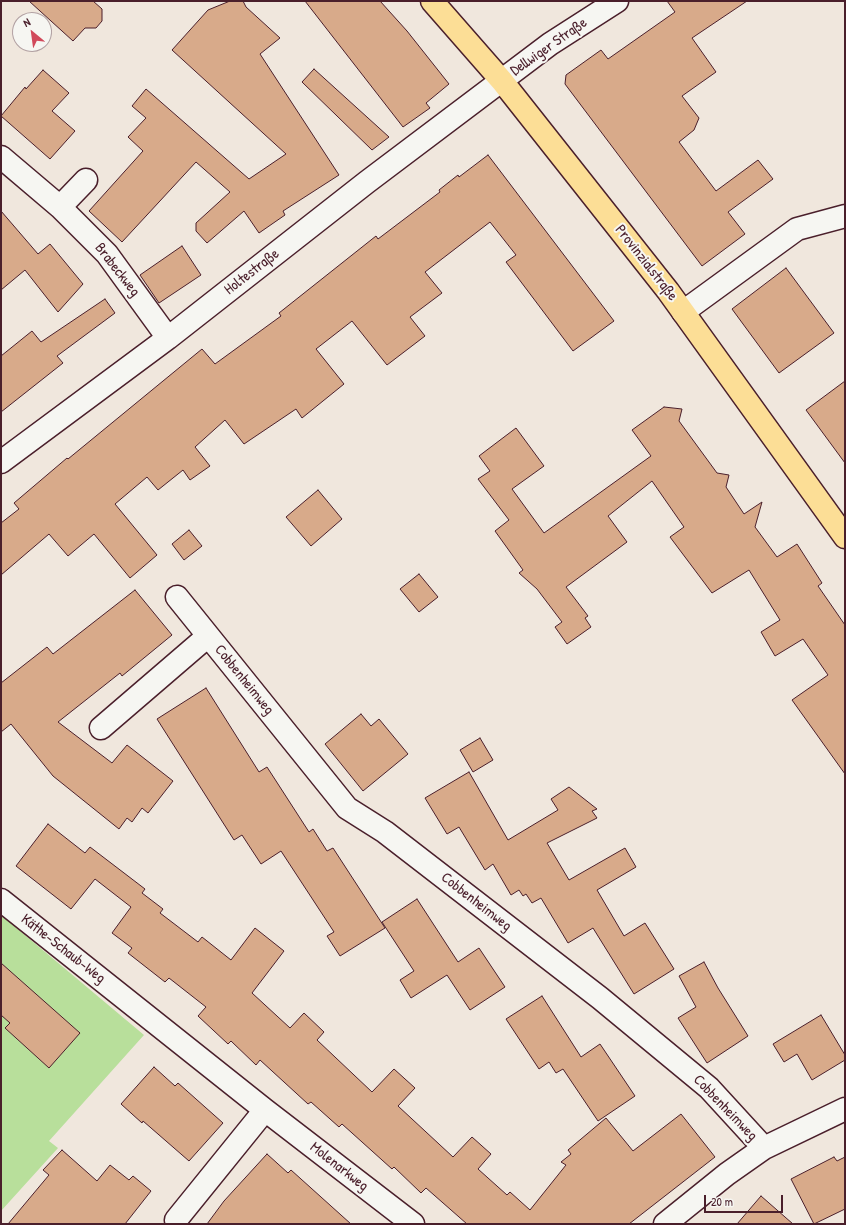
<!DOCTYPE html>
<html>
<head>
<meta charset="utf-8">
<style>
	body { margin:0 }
	#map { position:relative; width:846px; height:1225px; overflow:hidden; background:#f0e7dd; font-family:"Patrick Hand",sans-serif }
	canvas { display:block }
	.frame { position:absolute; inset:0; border:2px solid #4a1f2b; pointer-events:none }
	.north { position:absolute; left:12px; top:12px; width:40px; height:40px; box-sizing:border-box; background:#f6f6f2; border:1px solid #b1a0a2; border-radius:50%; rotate:331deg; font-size:11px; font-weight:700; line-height:16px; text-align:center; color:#4a1f2b }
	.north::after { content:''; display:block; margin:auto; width:14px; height:18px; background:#d1495b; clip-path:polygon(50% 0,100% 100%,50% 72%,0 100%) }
	.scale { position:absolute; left:704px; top:1195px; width:79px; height:18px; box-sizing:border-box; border:2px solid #4a1f2b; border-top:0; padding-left:5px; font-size:12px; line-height:14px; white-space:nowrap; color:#4a1f2b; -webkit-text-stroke:3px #f6f6f2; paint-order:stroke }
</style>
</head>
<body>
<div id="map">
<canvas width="846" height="1225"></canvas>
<div class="frame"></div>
<div class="north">N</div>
<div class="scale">20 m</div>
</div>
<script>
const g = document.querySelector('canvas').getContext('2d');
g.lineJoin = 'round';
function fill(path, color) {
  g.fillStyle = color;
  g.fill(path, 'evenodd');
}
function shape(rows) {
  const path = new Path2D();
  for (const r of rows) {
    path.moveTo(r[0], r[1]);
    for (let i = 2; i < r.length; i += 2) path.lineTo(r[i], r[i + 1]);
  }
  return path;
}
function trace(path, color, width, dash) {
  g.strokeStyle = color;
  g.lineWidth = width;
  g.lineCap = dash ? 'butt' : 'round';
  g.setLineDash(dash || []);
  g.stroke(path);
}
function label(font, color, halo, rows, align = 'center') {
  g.font = font + ' "Patrick Hand",sans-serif';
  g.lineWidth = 4;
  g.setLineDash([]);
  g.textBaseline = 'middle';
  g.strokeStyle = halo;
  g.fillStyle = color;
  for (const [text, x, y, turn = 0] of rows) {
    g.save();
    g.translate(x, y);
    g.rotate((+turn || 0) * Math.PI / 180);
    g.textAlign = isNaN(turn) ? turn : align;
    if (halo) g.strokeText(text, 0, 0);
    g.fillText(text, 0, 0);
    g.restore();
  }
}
fill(shape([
	[1,915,144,1035,49,1141,58,1148,1,1211]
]), '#b8df9b');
const building = shape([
	[29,1,93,1,102,9,102,21,96,28,85,28,73,41,29,1],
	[230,1,243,1,246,7,280,38,260,54,339,175,283,211,285,215,259,233,244,211,207,243,196,231,196,223,230,192,196,162,122,242,89,211,143,151,128,137,146,118,132,106,146,89,249,179,286,154,172,50,208,10,230,1],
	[305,1,380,1,407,31,449,84,426,103,430,108,403,127,305,1],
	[667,1,747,1,692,38,716,72,682,96,699,118,694,130,679,142,716,191,758,160,773,179,728,212,745,234,702,266,565,84,566,75,601,50,608,59,675,12,667,1],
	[314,69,389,137,372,150,302,82,314,69],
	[43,70,69,93,52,111,75,131,50,159,1,116,25,87,26,89,43,70],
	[488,155,614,321,573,351,506,262,516,255,490,222,425,272,442,293,410,317,425,336,387,365,352,321,316,349,344,384,302,418,296,409,244,444,225,420,195,447,210,466,190,480,183,470,158,490,147,477,115,504,157,555,130,578,94,534,68,556,49,534,1,575,1,523,19,509,14,503,67,458,68,459,202,349,215,364,281,316,279,313,376,236,378,239,440,192,439,190,458,175,459,177,488,155],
	[1,211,38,254,50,244,83,284,58,312,25,270,1,290,1,211],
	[182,246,201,275,159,303,140,275,182,246],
	[786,268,834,333,779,373,732,309,786,268],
	[105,299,115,313,57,356,63,363,1,412,1,356,32,331,41,342,105,299],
	[845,381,845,463,806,410,845,381],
	[664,407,682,409,679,421,717,473,729,475,726,487,744,514,762,502,755,527,777,557,797,544,822,583,818,586,845,625,845,774,792,700,828,675,803,639,775,656,761,632,780,620,749,570,712,593,670,537,684,527,652,481,608,516,627,542,566,587,588,616,585,618,591,627,567,644,555,627,562,622,537,589,519,573,523,570,495,531,509,520,478,479,490,471,479,456,516,428,544,466,512,489,544,533,651,456,632,430,664,407],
	[318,490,342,519,311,546,286,517,318,490],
	[189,530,202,546,184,560,172,544,189,530],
	[419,574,438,597,419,612,400,589,419,574],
	[135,590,172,635,122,676,120,673,58,722,112,763,127,745,173,781,148,813,142,808,132,822,127,818,119,829,53,776,11,724,1,732,1,683,47,647,53,654,135,590],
	[206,688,259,772,267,767,309,832,313,829,327,851,333,848,385,928,340,956,327,936,334,932,281,851,261,864,242,835,234,840,157,719,206,688],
	[361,714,371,726,379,719,408,754,363,791,325,744,361,714],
	[480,738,493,760,473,772,460,750,480,738],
	[469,772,508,840,558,810,551,799,569,787,597,809,592,811,597,818,547,843,569,880,625,848,636,867,597,890,624,936,645,923,674,969,634,994,593,928,568,943,541,898,532,903,526,894,523,896,519,890,511,895,493,864,485,870,459,827,447,834,425,798,469,772],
	[48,824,85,853,90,847,145,889,142,893,163,909,160,913,198,942,202,937,231,960,255,928,284,951,252,993,290,1028,304,1013,324,1032,317,1040,372,1092,394,1069,415,1088,398,1106,453,1157,472,1137,491,1154,478,1169,507,1195,510,1192,530,1210,566,1165,561,1162,571,1154,568,1150,606,1118,633,1151,681,1114,715,1157,629,1224,467,1224,426,1188,421,1193,394,1167,392,1169,342,1124,339,1127,311,1102,308,1104,260,1060,256,1065,231,1041,228,1044,198,1016,206,1007,169,978,165,982,128,953,132,948,112,933,131,907,95,879,71,909,16,866,48,824],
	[417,899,458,962,479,948,505,987,470,1010,447,975,411,998,400,980,414,971,382,922,417,899],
	[704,962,718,988,748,1036,707,1063,678,1018,696,1007,679,976,704,962],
	[1,963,80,1033,49,1068,5,1028,10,1023,1,1015,1,963],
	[542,996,581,1057,600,1044,635,1096,598,1121,563,1069,556,1073,549,1062,539,1069,506,1019,542,996],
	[821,1015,845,1055,845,1060,812,1080,797,1054,784,1062,773,1044,821,1015],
	[154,1067,175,1086,178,1083,223,1123,189,1161,143,1121,142,1123,121,1104,154,1067],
	[62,1150,97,1181,110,1165,129,1180,133,1176,151,1191,125,1224,8,1224,49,1175,43,1170,62,1150],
	[267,1154,288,1173,291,1170,351,1224,207,1224,224,1201,267,1154],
	[834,1157,837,1161,845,1157,845,1209,814,1224,791,1179,834,1157],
	[761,1196,793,1224,737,1224,761,1196]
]);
fill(building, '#d8aa8a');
trace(building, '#4a1f2b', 1);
const minor = shape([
	[1,157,60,207,86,180],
	[60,207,107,254,168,338],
	[683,312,797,229,845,216],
	[1,462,168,338,367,182,550,44,617,1],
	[177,597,347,808,385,832,600,998,709,1088,764,1148],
	[101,728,208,636],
	[1,900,265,1110,413,1224],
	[176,1220,265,1110],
	[665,1224,727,1174,764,1148,845,1109]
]);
const major = shape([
	[432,1,502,81,668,291,845,537]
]);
trace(minor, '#4a1f2b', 25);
trace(major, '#4a1f2b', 25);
trace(minor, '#f6f6f2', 22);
trace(major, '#fcde96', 22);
label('15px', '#4a1f2b', '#f6f6f2', [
	["Dellwiger Straße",549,47,-35],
	["Provinzialstraße",646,263,52],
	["Brabeckweg",117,270,52],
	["Holtestraße",252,272,-38],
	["Cobbenheimweg",244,680,51],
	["Cobbenheimweg",476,902,38],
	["Käthe-Schaub-Weg",63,949,38],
	["Cobbenheimweg",725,1108,46],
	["Molenarkweg",339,1167,38]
]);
</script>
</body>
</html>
